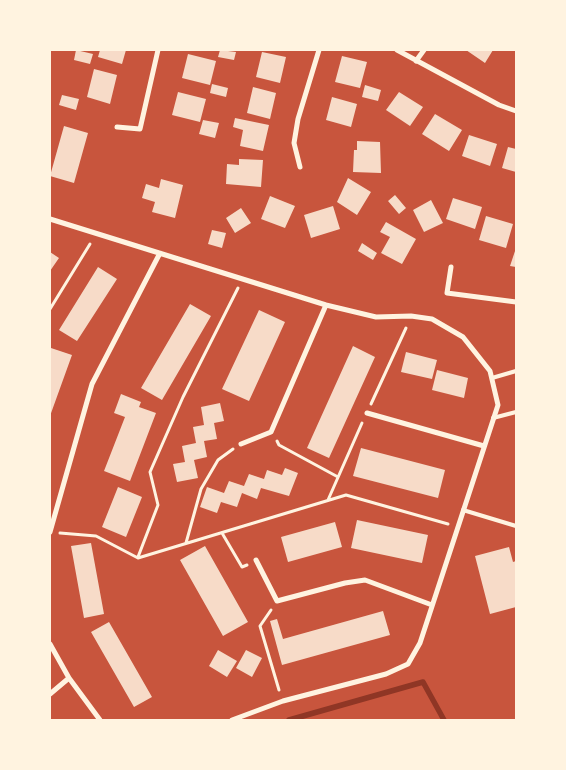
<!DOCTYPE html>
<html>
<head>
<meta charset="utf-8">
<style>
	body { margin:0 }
	#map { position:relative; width:566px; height:770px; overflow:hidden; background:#c8553d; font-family:"Exo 2",sans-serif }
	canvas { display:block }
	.frame { position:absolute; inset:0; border:51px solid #fff3e0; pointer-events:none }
</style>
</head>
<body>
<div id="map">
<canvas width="566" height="770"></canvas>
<div class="frame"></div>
</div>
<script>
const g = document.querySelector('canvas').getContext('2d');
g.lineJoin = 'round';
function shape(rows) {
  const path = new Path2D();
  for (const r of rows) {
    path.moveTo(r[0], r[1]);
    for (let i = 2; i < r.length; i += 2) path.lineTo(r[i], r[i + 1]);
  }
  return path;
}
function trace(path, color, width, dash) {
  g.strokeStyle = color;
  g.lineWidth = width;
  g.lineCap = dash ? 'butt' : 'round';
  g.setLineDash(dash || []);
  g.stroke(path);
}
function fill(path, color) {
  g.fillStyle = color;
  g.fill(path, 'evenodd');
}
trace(shape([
	[289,720,423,682,444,720]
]), '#8f3625', 5.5);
fill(shape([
	[76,50,93,54,90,64,74,60],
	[100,50,126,50,122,64,98,57],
	[220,50,236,52,234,60,218,57],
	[466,50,493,50,485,63],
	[262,52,286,57,280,83,256,77],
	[188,54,216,61,210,85,182,78],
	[342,56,367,62,360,88,335,82],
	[94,69,117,75,110,104,87,97],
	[212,84,228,88,226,97,210,93],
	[365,85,381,90,378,101,362,97],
	[253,87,276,93,270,119,247,113],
	[178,92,206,99,200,122,172,115],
	[399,92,423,107,410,126,386,110],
	[62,95,79,99,76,110,59,105],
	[332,97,357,104,351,127,326,120],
	[435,114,462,130,449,151,422,134],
	[235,118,269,125,263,151,240,146,243,130,233,127],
	[203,120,219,123,215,138,199,134],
	[64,126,88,133,74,183,50,176],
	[469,135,497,144,490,166,462,156],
	[357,141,380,142,381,173,353,172,354,150,357,150],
	[508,147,516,149,516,172,502,168],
	[239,159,263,160,261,187,226,184,227,164,239,165],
	[348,178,371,192,357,215,337,202],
	[161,179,183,185,175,218,152,212,155,202,142,198,146,184,159,188],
	[395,195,406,208,399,214,388,201],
	[270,196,295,206,285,228,261,219],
	[453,198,482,207,475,229,446,219],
	[431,200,443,223,424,232,413,210],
	[333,206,340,229,311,238,304,215],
	[241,208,251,223,235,233,226,218],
	[486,216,513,224,506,248,479,240],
	[386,222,416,239,402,264,381,253,390,237,380,232],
	[212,230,226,233,222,248,208,244],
	[362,243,377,253,373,260,358,251],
	[516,248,516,267,510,266],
	[50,252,59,258,50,271],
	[98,267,117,279,77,341,59,330],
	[190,304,211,316,162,400,141,388],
	[259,310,285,322,249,401,222,389],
	[353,346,375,357,329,458,307,448],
	[51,348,72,355,50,416,50,351],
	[406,352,437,360,432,379,401,372],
	[437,370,468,378,464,398,432,390],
	[121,394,141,402,139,407,156,413,130,481,104,471,125,417,114,413],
	[220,403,224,421,214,423,217,439,204,441,207,457,194,460,198,478,177,482,173,464,185,462,182,446,196,443,193,427,204,425,201,407],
	[361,448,445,470,438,498,353,476],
	[285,468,298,473,289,496,261,488,257,499,242,493,237,507,221,502,217,513,200,507,207,487,224,493,229,481,244,486,249,474,264,479,267,470,282,475],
	[118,487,142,497,126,537,102,527],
	[357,520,428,535,422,563,351,548],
	[335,522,342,547,288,562,281,537],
	[91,543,104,614,84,618,71,546],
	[205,546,248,622,223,636,180,560],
	[509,547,513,562,516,561,516,607,490,614,475,556],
	[383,611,390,635,282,665,270,621,277,619,283,639],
	[109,622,152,697,134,707,91,632],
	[218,650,237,661,227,677,209,666],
	[246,650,262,658,252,677,236,668]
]), '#f7dbc8');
trace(shape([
	[50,309,90,244],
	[371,404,406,328],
	[277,441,279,445,338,477],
	[328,500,362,423],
	[60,533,96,536,138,558,346,495,448,524],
	[222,533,242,567,247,565],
	[186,543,201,489,218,460,233,449],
	[138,557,158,505,150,472,183,397,238,288],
	[271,610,260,626,279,690]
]), '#fff3e0', 3);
trace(shape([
	[492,378,516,371],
	[493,418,516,412],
	[463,510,516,526]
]), '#fff3e0', 4);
trace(shape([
	[397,50,499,105,516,111],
	[416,61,424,50],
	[117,127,140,129,158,50],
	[300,167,294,143,298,119,319,50],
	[50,219,326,305,376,317,411,316,432,319,463,337,490,371,498,405,420,643,408,664,386,674,283,701,232,720],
	[451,267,447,293,516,302],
	[367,413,484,446],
	[241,444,271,432,326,305],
	[50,532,92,384,160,253],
	[256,560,277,601,345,583,365,580,432,605],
	[50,644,69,678,100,720],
	[50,694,69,678]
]), '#fff3e0', 5);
</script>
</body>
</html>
